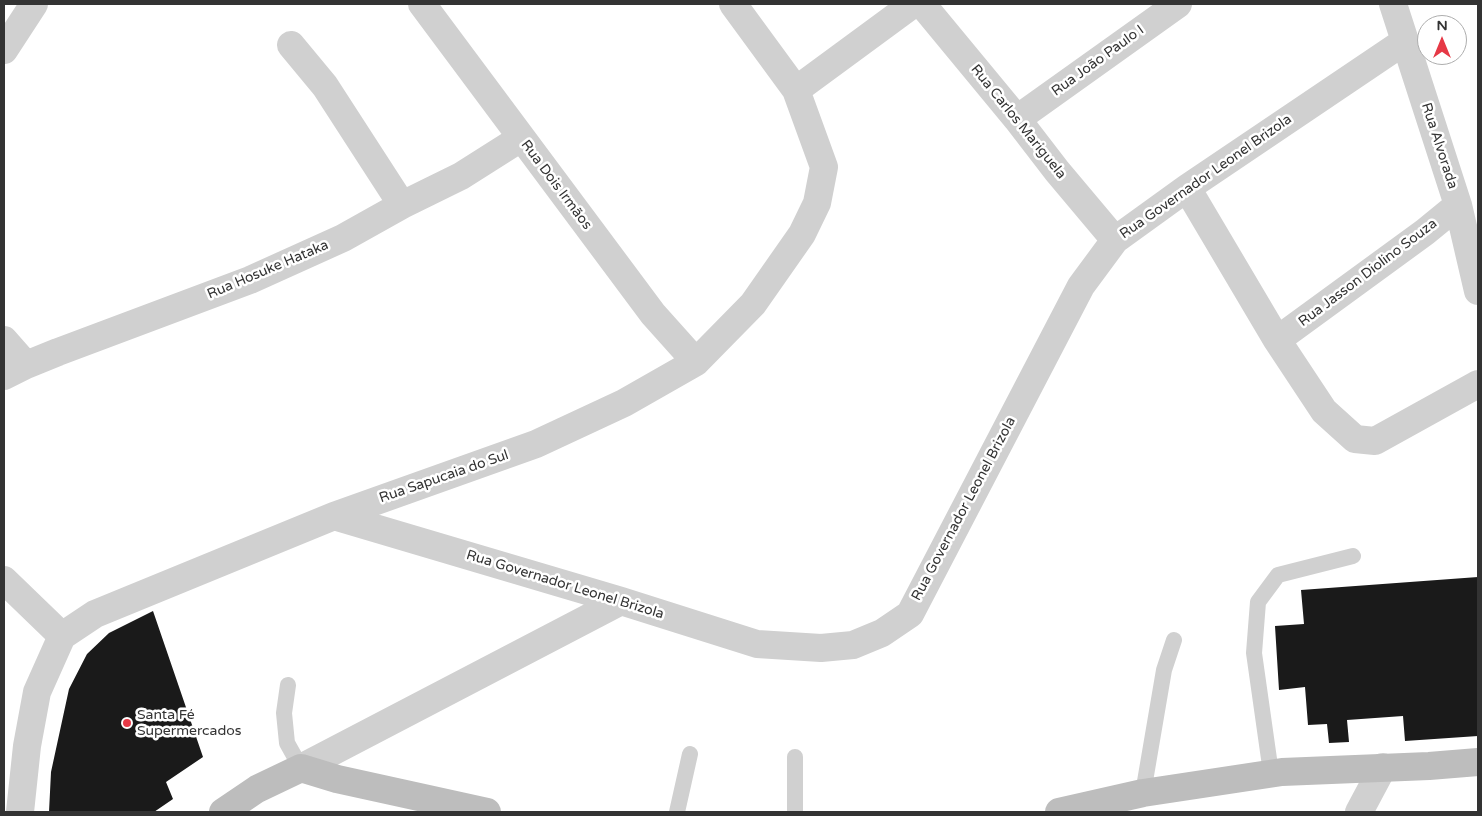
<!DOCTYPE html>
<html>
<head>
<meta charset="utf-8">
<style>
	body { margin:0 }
	#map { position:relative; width:1482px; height:816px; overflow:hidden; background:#fff; font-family:"Varela Round",sans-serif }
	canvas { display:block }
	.frame { position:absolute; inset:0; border:5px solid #333; pointer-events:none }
	.north { position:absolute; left:1417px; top:15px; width:50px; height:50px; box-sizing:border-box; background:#fff; border:1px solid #adadad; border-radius:50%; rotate:0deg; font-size:14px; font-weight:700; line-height:20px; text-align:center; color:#333 }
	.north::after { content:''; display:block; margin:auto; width:18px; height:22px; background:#e63946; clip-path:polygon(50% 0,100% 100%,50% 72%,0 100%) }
</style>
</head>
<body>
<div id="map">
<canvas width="1482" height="816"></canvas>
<div class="frame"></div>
<div class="north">N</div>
</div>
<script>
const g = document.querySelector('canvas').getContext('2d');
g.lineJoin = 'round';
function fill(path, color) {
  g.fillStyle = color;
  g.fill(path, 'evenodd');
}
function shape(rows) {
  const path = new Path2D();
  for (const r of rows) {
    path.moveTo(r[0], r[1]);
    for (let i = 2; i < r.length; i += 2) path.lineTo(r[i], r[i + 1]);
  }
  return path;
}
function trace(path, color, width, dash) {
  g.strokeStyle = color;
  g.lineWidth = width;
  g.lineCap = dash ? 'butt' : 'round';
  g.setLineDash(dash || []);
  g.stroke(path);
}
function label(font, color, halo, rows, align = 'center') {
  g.font = font + ' "Varela Round",sans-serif';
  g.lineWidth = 5;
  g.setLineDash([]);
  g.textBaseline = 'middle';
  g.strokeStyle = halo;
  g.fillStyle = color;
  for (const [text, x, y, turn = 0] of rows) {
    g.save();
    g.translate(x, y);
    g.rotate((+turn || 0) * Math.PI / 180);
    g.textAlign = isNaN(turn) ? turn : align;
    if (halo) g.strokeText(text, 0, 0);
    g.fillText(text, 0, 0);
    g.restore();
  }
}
fill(shape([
	[1478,577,1478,736,1405,741,1403,716,1347,720,1349,742,1329,743,1327,724,1308,725,1305,687,1279,690,1275,626,1304,624,1301,590],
	[153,611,203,757,166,782,173,799,154,812,49,812,51,772,69,689,87,654,109,633]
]), '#1a1a1a');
trace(shape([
	[288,685,284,713,287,743,301,768],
	[1271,773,1254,653,1258,602,1278,575,1353,556],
	[1143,793,1164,670,1174,640],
	[677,812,690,754],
	[795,812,795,757]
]), '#d0d0d0', 16);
trace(shape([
	[422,4,653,314,696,362],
	[922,4,1017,119,1057,171,1115,240],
	[1393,4,1458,205,1478,291],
	[291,45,325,86,402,205],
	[4,50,34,4],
	[796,90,913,4],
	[1017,119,1178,4],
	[1187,188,1277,340,1324,411,1355,439,1375,441,1478,384],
	[4,340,26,365],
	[1277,340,1425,232,1458,205],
	[4,376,26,365,58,352,250,280,343,238,402,205,461,176,521,138],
	[334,516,621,601,757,644,821,648,853,645,882,633,910,614,1081,286,1115,240,1187,188,1405,41],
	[4,580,62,636],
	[301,768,621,601],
	[20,812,27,746,37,692,62,636,95,614,334,516,536,444,624,403,696,362,753,304,802,234,817,203,824,167,796,90,733,4],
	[1359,812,1383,767]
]), '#d0d0d0', 28);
trace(shape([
	[223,812,257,789,301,768,337,779,487,812],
	[1059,812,1143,793,1282,772,1429,766,1478,762]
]), '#bdbdbd', 28);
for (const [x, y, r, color] of [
	[127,723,5,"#e63946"]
]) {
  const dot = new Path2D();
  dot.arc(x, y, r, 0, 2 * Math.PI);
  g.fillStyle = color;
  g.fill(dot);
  trace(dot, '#fff', 2);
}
label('14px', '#333', '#fff', [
	["Rua João Paulo I",1098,61,-36],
	["Rua Carlos Mariguela",1018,122,51],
	["Rua Alvorada",1439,146,72],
	["Rua Governador Leonel Brizola",1206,177,-35],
	["Rua Dois Irmãos",556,185,53],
	["Rua Hosuke Hataka",268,270,-23],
	["Rua Jasson Diolino Souza",1368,273,-37],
	["Rua Sapucaia do Sul",444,477,-19],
	["Rua Governador Leonel Brizola",964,509,-62],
	["Rua Governador Leonel Brizola",565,585,17]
]);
label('14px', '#333', '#fff', [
	["Santa Fé",137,715],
	["Supermercados",137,731]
], 'left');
</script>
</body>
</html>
